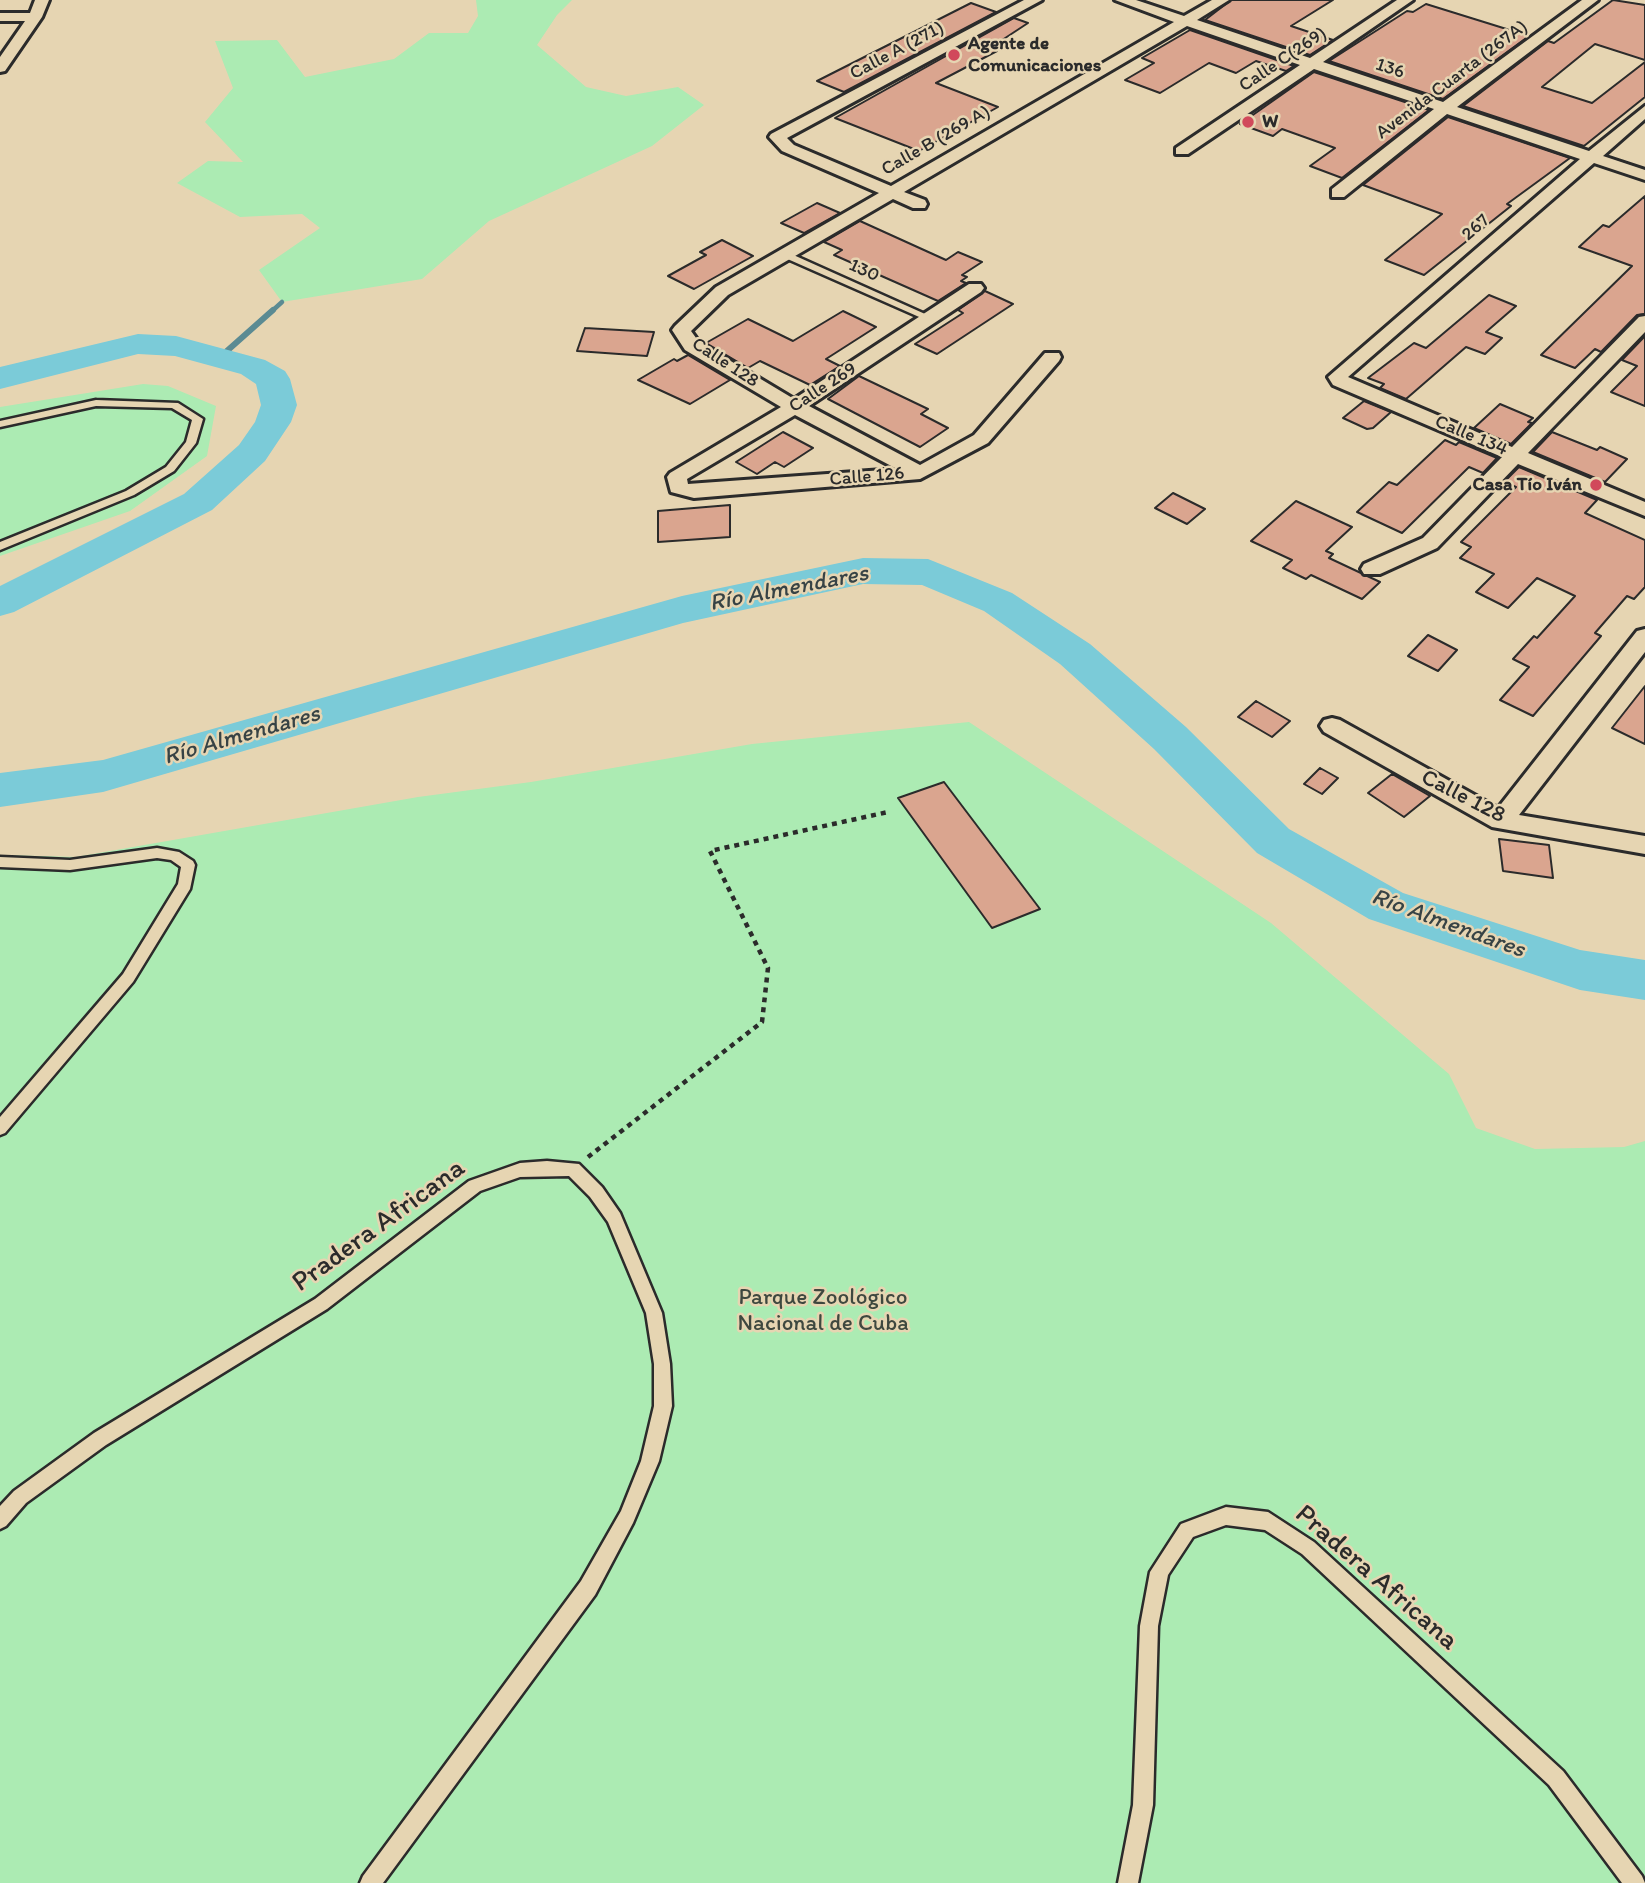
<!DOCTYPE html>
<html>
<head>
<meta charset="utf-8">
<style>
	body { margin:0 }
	canvas { display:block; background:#e6d5b2 }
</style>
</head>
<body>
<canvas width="1645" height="1883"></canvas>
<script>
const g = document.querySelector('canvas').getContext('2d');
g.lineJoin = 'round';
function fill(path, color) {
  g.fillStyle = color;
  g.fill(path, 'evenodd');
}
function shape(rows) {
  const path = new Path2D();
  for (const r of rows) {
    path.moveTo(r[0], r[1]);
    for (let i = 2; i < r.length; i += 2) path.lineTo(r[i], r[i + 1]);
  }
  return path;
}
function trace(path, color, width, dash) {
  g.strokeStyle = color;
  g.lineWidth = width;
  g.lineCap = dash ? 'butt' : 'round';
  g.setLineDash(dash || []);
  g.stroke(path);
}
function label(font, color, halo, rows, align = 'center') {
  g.font = font + ' Itim,sans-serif';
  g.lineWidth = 5;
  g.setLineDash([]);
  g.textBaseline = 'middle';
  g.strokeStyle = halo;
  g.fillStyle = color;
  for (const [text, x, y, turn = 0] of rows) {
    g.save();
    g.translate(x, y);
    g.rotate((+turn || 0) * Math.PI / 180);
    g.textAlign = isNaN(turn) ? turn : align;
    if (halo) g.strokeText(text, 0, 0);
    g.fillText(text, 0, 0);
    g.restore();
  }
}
fill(shape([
	[476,0,572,0,557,15,537,45,586,87,626,96,678,87,704,105,652,146,489,221,422,279,282,302,259,270,320,228,302,214,240,217,177,183,208,161,243,162,205,122,233,88,215,41,277,40,305,77,394,59,429,33,468,33,478,16],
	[143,384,168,386,216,406,207,456,130,511,0,556,0,407],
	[969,722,1271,923,1449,1074,1476,1128,1535,1149,1624,1147,1645,1141,1645,1883,0,1883,0,855,76,857,418,797,531,782,752,744]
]), '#acebb3');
trace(shape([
	[271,312,282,302]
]), '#5b8b93', 4.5);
trace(shape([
	[219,358,273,310]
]), '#5b8b93', 6);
fill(shape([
	[138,334,176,336,265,360,285,371,290,379,297,405,291,422,265,461,212,510,14,612,0,616,0,586,184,494,239,445,255,422,261,405,256,384,241,374,175,356,138,354,0,389,0,367,138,334],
	[863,558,928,559,1012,593,1090,644,1186,727,1289,829,1403,893,1580,950,1645,960,1645,1000,1580,990,1369,919,1257,853,1154,749,1060,664,984,611,922,585,863,584,683,623,103,792,0,807,0,773,103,760,682,596,863,558]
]), '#7bcbd8');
const building = shape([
	[1231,0,1333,0,1291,26,1333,40,1310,55,1205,20,1231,0],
	[1613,0,1645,5,1645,60,1595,44,1542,87,1592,103,1645,62,1645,97,1584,146,1463,106,1548,41,1554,43,1613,0],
	[971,3,996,12,844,92,817,81,971,3],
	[1426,4,1529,36,1443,99,1329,61,1407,11,1413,12,1426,4],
	[1014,18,1028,23,990,48,997,51,936,83,998,107,919,151,835,118,1014,18],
	[1190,30,1294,66,1286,71,1256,61,1236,73,1209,63,1160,93,1125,80,1154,63,1142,58,1190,30],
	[1314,72,1429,110,1342,178,1310,166,1335,148,1282,129,1273,136,1240,124,1314,72],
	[1448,117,1570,158,1507,204,1511,206,1424,275,1385,260,1442,214,1363,185,1448,117],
	[1645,196,1645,314,1637,315,1601,352,1595,349,1575,368,1541,355,1632,266,1579,247,1603,225,1609,227,1645,196],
	[817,203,840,213,804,233,781,223,817,203],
	[860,221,946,260,958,252,982,262,962,275,967,277,961,281,966,283,938,301,834,255,842,250,824,242,860,221],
	[722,240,753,256,694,289,668,276,706,255,700,252,722,240],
	[985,291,1013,304,937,354,915,344,963,313,958,310,985,291],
	[1489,295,1516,306,1486,332,1502,338,1485,354,1466,347,1406,399,1380,388,1384,384,1368,378,1414,343,1426,348,1489,295],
	[843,311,876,327,826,359,840,366,810,385,760,361,748,368,706,343,748,319,793,341,843,311],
	[585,328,654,332,647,356,577,351,585,328],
	[1645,336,1645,406,1611,392,1637,366,1622,360,1645,336],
	[688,355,730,380,690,404,638,380,674,359,677,361,688,355],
	[859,376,928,409,921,414,948,428,920,447,828,399,859,376],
	[1364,401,1391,412,1373,428,1367,429,1343,418,1364,401],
	[1500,404,1533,418,1528,422,1532,423,1511,444,1474,428,1500,404],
	[783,432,813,448,784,467,775,462,757,474,736,462,783,432],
	[1552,432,1597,450,1600,447,1627,459,1605,482,1533,452,1552,432],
	[1445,440,1456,445,1459,442,1497,458,1483,473,1469,467,1402,533,1357,512,1389,482,1397,485,1445,440],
	[1519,467,1597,500,1585,513,1645,540,1645,587,1634,599,1627,596,1595,633,1601,636,1533,716,1500,700,1529,667,1513,659,1534,636,1537,638,1575,596,1537,578,1508,608,1476,592,1494,574,1460,558,1471,547,1461,542,1516,487,1504,482,1519,467],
	[1173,493,1205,509,1187,524,1155,508,1173,493],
	[1296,501,1352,527,1326,551,1333,554,1329,558,1380,582,1362,599,1311,575,1306,579,1283,568,1292,560,1251,541,1296,501],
	[730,505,730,537,658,542,658,511,730,505],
	[1428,635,1457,650,1438,671,1408,656,1428,635],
	[1645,686,1645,744,1612,728,1645,686],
	[1256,701,1290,721,1272,737,1238,717,1256,701],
	[1320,768,1338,778,1322,794,1304,784,1320,768],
	[1392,774,1430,796,1404,817,1368,793,1392,774],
	[944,782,1040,909,992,928,898,798,944,782],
	[1499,839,1549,845,1553,878,1503,871,1499,839]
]);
fill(building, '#daa58f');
trace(building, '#2b2b2b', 2);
const service = shape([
	[783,253,789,253,934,318,926,320,783,257,783,253],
	[96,400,178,403,203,419,196,443,174,471,134,495,0,550,0,542,126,491,166,467,186,442,192,420,172,408,96,406,0,427,0,421,96,400],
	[157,848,179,852,193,861,195,865,190,889,133,982,5,1133,0,1135,0,1117,123,974,178,884,181,867,171,860,157,858,70,870,0,867,0,857,70,860,157,848],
	[547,1161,579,1164,602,1187,620,1213,662,1313,670,1364,672,1406,659,1461,633,1523,595,1595,383,1883,360,1883,363,1876,581,1581,621,1511,641,1461,654,1406,654,1364,646,1313,608,1222,590,1197,569,1176,520,1177,480,1191,327,1309,106,1445,26,1503,6,1526,0,1529,0,1506,14,1491,94,1433,315,1299,469,1181,520,1163,547,1161],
	[1226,1507,1268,1512,1314,1542,1563,1771,1642,1876,1645,1883,1622,1883,1549,1785,1302,1554,1265,1530,1226,1525,1193,1537,1168,1575,1158,1626,1153,1805,1138,1883,1118,1883,1133,1805,1140,1626,1150,1572,1181,1524,1226,1507]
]);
const minor = shape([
	[35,0,49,0,42,17,5,71,0,72,0,57,25,21,0,21,0,13,30,13,35,0],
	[1024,0,1042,0,787,138,794,145,891,186,1174,22,1115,0,1136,0,1184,16,1212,0,1229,0,1197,20,1310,58,1397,0,1413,0,1323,62,1443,102,1582,0,1598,0,1457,107,1589,151,1645,106,1645,119,1603,156,1645,170,1645,180,1594,163,1348,377,1512,447,1639,317,1645,316,1645,332,1528,453,1645,502,1645,516,1518,464,1437,548,1380,574,1364,574,1361,569,1364,564,1423,538,1502,457,1333,385,1328,377,1580,159,1447,114,1344,197,1332,197,1332,189,1434,109,1314,69,1188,154,1176,154,1176,148,1300,65,1187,26,904,192,925,200,927,204,925,208,913,208,893,199,728,295,691,331,699,342,794,399,969,284,981,284,984,288,981,292,809,406,920,465,974,435,1045,353,1059,353,1061,357,1059,361,988,443,920,479,694,498,671,492,667,477,670,473,781,407,685,350,672,330,675,326,716,287,879,193,782,151,769,137,771,134,1024,0],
	[795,415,897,469,688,484,687,479,795,415],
	[1645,629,1645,652,1519,815,1645,836,1645,854,1492,827,1324,732,1320,726,1324,720,1332,718,1340,720,1498,808,1637,631,1645,629]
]);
trace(service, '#2b2b2b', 5);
trace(minor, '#2b2b2b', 6);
trace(shape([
	[588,1157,762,1022,768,968,710,851,888,812]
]), '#2b2b2b', 4.5, [5, 5]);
fill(service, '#e6d5b2');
fill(minor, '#e6d5b2');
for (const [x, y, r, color] of [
	[954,55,7,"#d1495b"],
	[1248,122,7,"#d1495b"],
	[1596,485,7,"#d1495b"]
]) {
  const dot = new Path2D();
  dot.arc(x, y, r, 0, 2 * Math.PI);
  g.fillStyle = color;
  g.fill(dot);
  trace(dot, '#e6d5b2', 2.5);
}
label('bold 19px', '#2b2b2b', '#e6d5b2', [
	["Agente de",968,44],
	["Comunicaciones",968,66],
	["W",1262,122],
	["Casa Tío Iván",1582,485,"right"]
], 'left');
label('19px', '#2b2b2b', '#e6d5b2', [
	["Calle A (271)",897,51,-28],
	["Calle C(269)",1283,60,-34],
	["136",1390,69,18],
	["Avenida Cuarta (267A)",1452,80,-37],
	["Calle B (269 A)",936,141,-30],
	["267",1476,228,-41],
	["130",864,271,24],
	["Calle 128",725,363,33],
	["Calle 269",823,388,-33],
	["Calle 134",1471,436,23],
	["Calle 126",867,477,-5]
]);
label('23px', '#2b2b2b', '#e6d5b2', [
	["Calle 128",1463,797,27]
]);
label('23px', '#3e483f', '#e6d5b2', [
	["Parque Zoológico",823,1298],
	["Nacional de Cuba",823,1324]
]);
label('italic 24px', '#374345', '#e6d5b2', [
	["Río Almendares",789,589,-11],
	["Río Almendares",242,736,-16],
	["Río Almendares",1448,924,20]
]);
label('28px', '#2b2b2b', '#e6d5b2', [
	["Pradera Africana",379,1226,-36],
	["Pradera Africana",1376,1578,41]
]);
</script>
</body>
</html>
